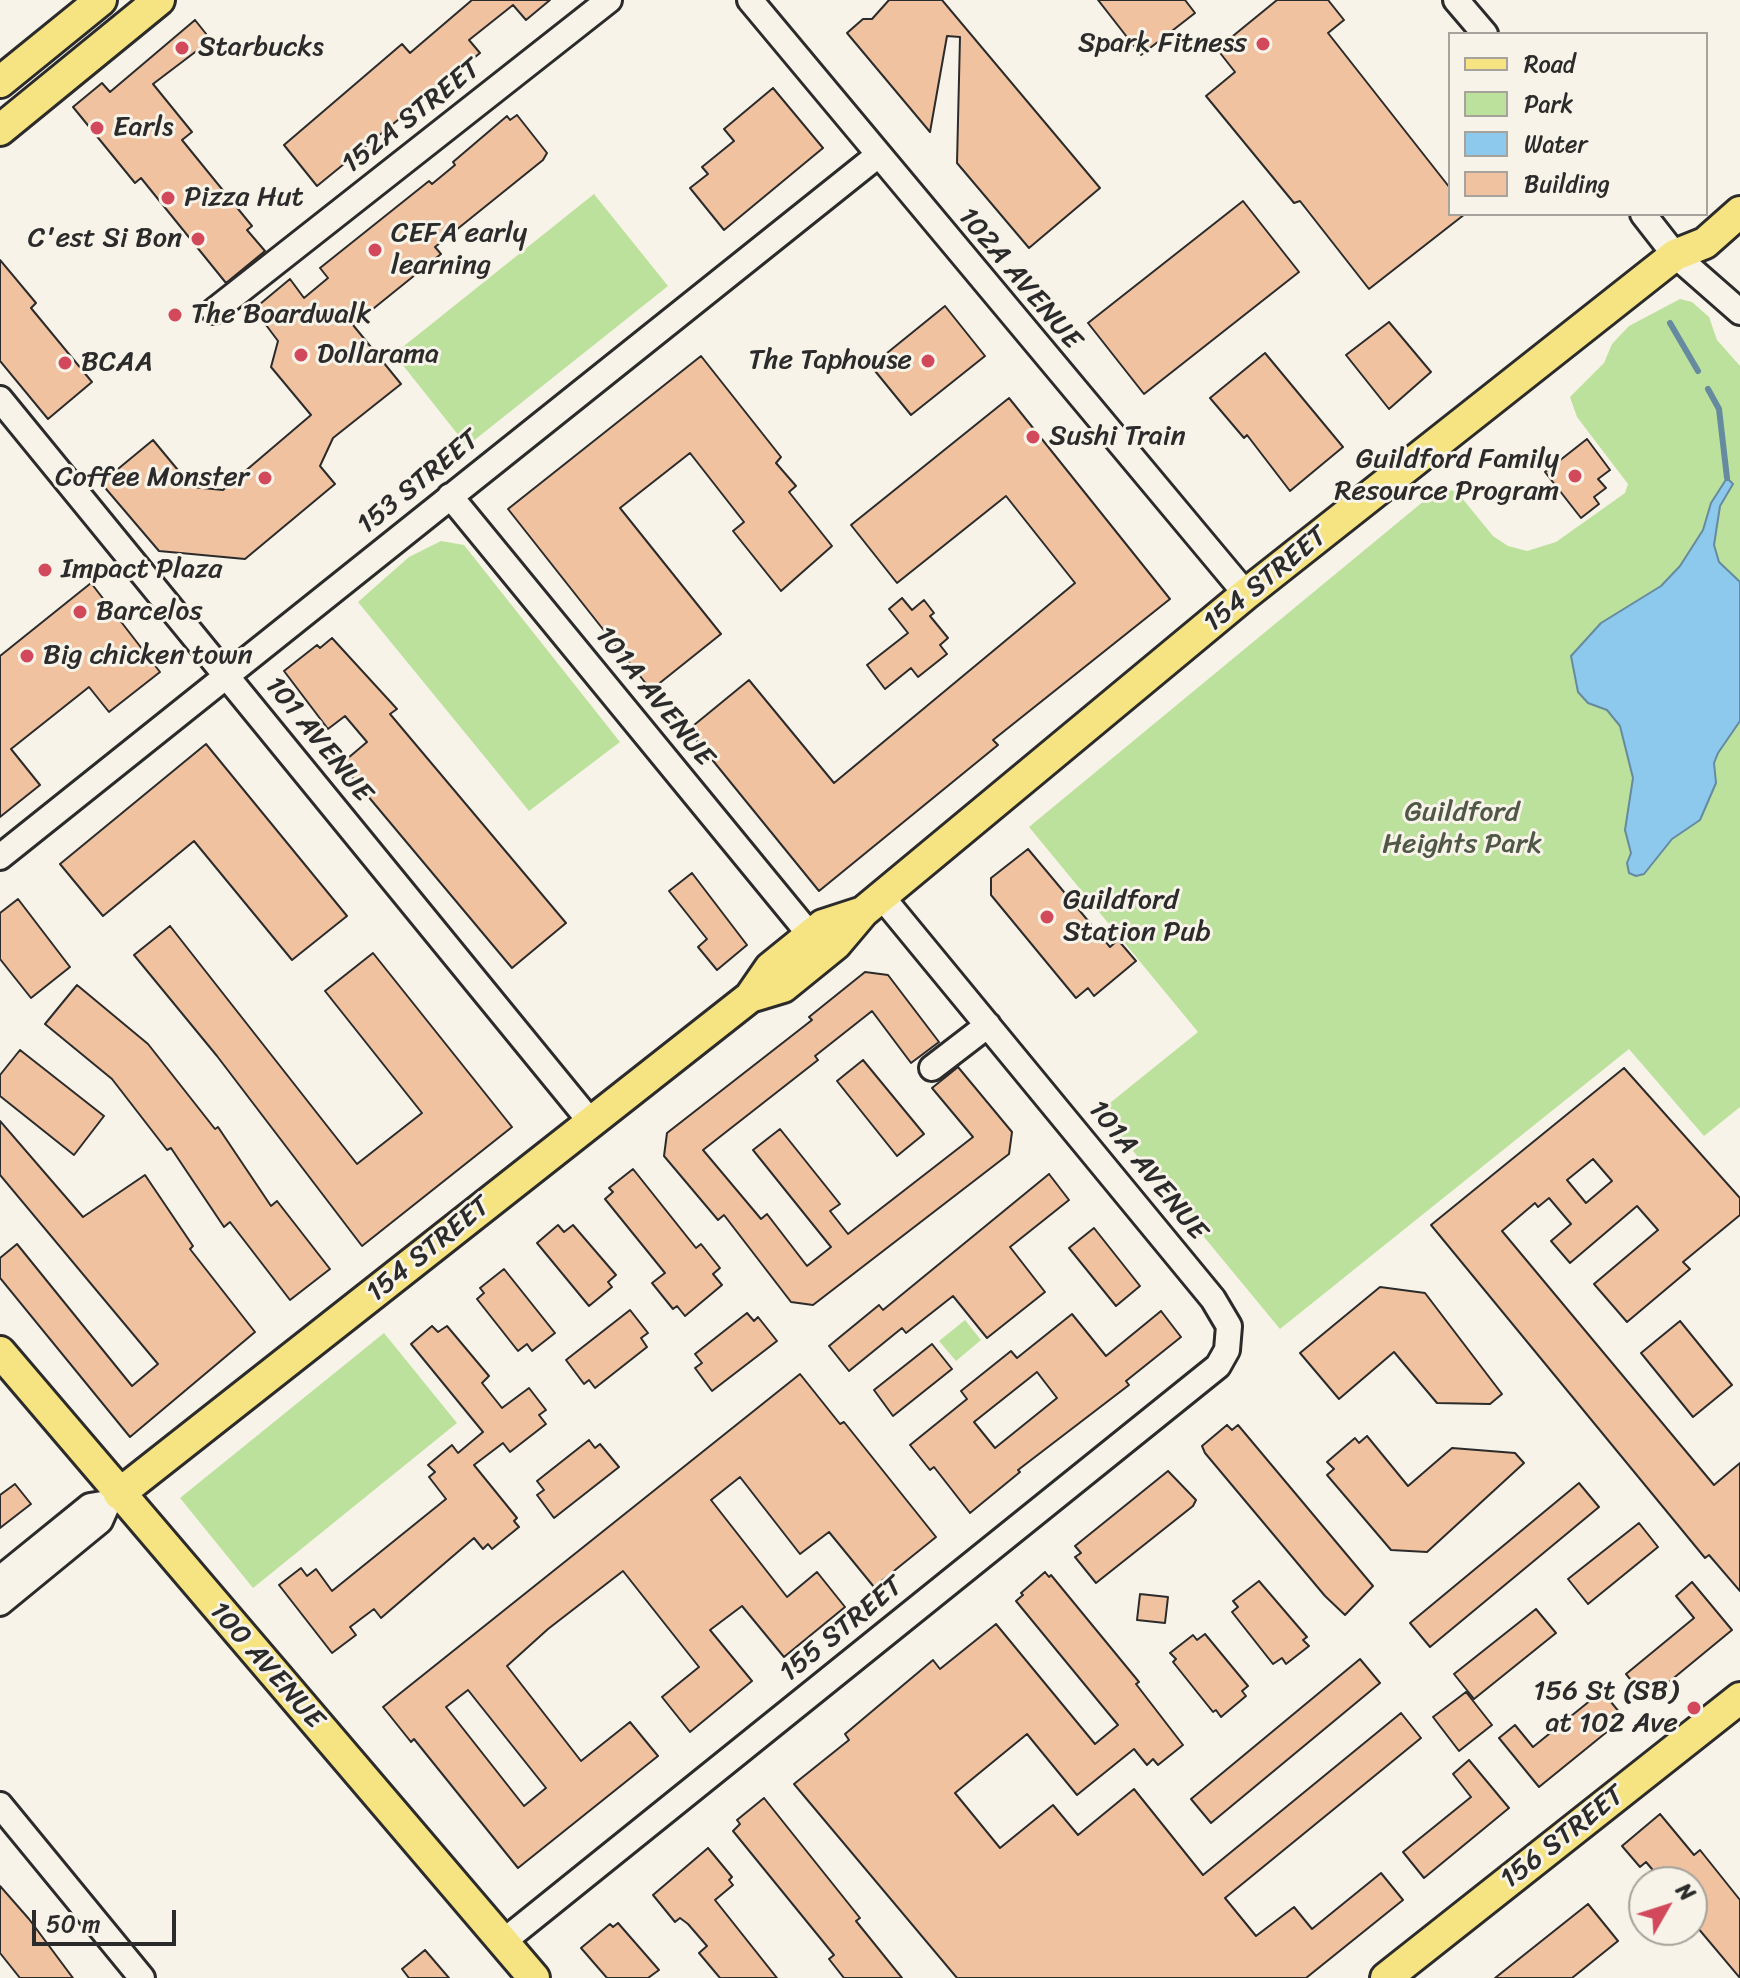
<!DOCTYPE html>
<html>
<head>
<meta charset="utf-8">
<style>
	body { margin:0 }
	#map { position:relative; width:1740px; height:1978px; overflow:hidden; background:#f7f3e8; font-family:Sriracha,sans-serif }
	canvas { display:block }
	.legend { position:absolute; left:1448px; top:32px; width:260px; height:184px; box-sizing:border-box; background:#f7f3e8; border:2px solid #a5a39c; margin:0; padding:10px 14px; list-style:none; font-size:24px; color:#2b2b2b }
	.legend li { display:flex; align-items:center; gap:16px; height:40px }
	.legend b { width:40px; border:2px solid #a5a39c }
	.north { position:absolute; left:1628px; top:1866px; width:80px; height:80px; box-sizing:border-box; background:#f7f3e8; border:2px solid #a5a39c; border-radius:50%; rotate:51deg; font-size:22px; font-weight:700; line-height:32px; text-align:center; color:#2b2b2b }
	.north::after { content:''; display:block; margin:auto; width:28px; height:36px; background:#d1495b; clip-path:polygon(50% 0,100% 100%,50% 72%,0 100%) }
	.scale { position:absolute; left:32px; top:1910px; width:144px; height:36px; box-sizing:border-box; border:4px solid #2b2b2b; border-top:0; padding-left:10px; font-size:24px; line-height:28px; white-space:nowrap; color:#2b2b2b; -webkit-text-stroke:6px #f7f3e8; paint-order:stroke }
</style>
</head>
<body>
<div id="map">
<canvas width="1740" height="1978"></canvas>
<ul class="legend">
<li><b style="height:10px;background:#f6e381"></b>Road</li>
<li><b style="height:22px;background:#bce19c"></b>Park</li>
<li><b style="height:22px;background:#8dc9ed"></b>Water</li>
<li><b style="height:22px;background:#f1c2a0"></b>Building</li>
</ul>
<div class="north">N</div>
<div class="scale">50 m</div>
</div>
<script>
const g = document.querySelector('canvas').getContext('2d');
g.lineJoin = 'round';
function fill(path, color) {
  g.fillStyle = color;
  g.fill(path, 'evenodd');
}
function shape(rows) {
  const path = new Path2D();
  for (const r of rows) {
    path.moveTo(r[0], r[1]);
    for (let i = 2; i < r.length; i += 2) path.lineTo(r[i], r[i + 1]);
  }
  return path;
}
function trace(path, color, width, dash) {
  g.strokeStyle = color;
  g.lineWidth = width;
  g.lineCap = dash ? 'butt' : 'round';
  g.setLineDash(dash || []);
  g.stroke(path);
}
function label(font, color, halo, rows, align = 'center') {
  g.font = font + ' Sriracha,sans-serif';
  g.lineWidth = 6;
  g.setLineDash([]);
  g.textBaseline = 'middle';
  g.strokeStyle = halo;
  g.fillStyle = color;
  for (const [text, x, y, turn = 0] of rows) {
    g.save();
    g.translate(x, y);
    g.rotate((+turn || 0) * Math.PI / 180);
    g.textAlign = isNaN(turn) ? turn : align;
    if (halo) g.strokeText(text, 0, 0);
    g.fillText(text, 0, 0);
    g.restore();
  }
}
fill(shape([
	[594,194,668,286,467,446,394,354],
	[1680,299,1692,302,1709,317,1717,340,1740,366,1740,1107,1704,1136,1629,1049,1280,1329,1100,1111,1198,1032,1029,827,1436,491,1443,488,1457,492,1493,536,1508,546,1527,551,1556,542,1625,493,1628,484,1577,417,1570,397,1604,363,1612,344,1629,326],
	[441,541,464,545,620,742,529,811,358,602,409,557],
	[965,1320,981,1340,956,1361,939,1341],
	[384,1333,457,1423,253,1588,180,1498]
]), '#bce19c');
const water = shape([
	[1727,478,1733,484,1720,506,1714,545,1719,562,1740,582,1740,721,1718,753,1714,763,1716,783,1700,820,1672,839,1644,874,1636,876,1629,873,1627,863,1631,853,1625,830,1633,778,1620,726,1607,710,1588,703,1578,692,1571,656,1601,623,1661,586,1680,566,1703,530,1711,503,1727,478]
]);
fill(water, '#8dc9ed');
trace(water, '#668a9f', 2);
trace(shape([
	[1670,323,1698,371],
	[1708,389,1719,409,1727,478]
]), '#668a9f', 6);
const building = shape([
	[472,0,550,0,526,20,513,5,469,40,480,53,317,186,284,145,402,44,410,53,472,0],
	[889,0,942,0,1100,188,1029,248,957,163,960,37,947,36,930,132,847,33,863,19,872,19,889,0],
	[1098,0,1185,0,1195,13,1141,55,1098,0],
	[1277,0,1328,0,1344,20,1328,33,1450,188,1450,214,1465,214,1369,289,1300,201,1294,203,1206,96,1235,72,1217,49,1277,0],
	[195,20,211,40,153,84,192,132,182,140,252,226,247,230,265,251,226,283,141,178,135,183,73,107,102,83,110,92,195,20],
	[773,88,823,148,724,230,690,188,708,174,702,167,734,141,724,129,773,88],
	[517,115,547,153,543,160,435,247,441,254,353,325,401,384,333,438,320,466,335,484,245,559,159,551,101,483,153,440,192,487,223,490,311,415,271,367,278,341,254,309,290,279,304,298,328,278,320,268,429,181,432,184,455,165,453,162,507,116,510,120,517,115],
	[1243,201,1299,272,1144,394,1088,323,1243,201],
	[0,260,36,303,31,308,92,382,48,419,0,361,0,260],
	[945,306,985,356,911,415,871,366,945,306],
	[1389,322,1431,372,1389,409,1346,355,1389,322],
	[1265,353,1343,447,1290,491,1247,435,1244,438,1210,398,1265,353],
	[701,356,781,457,776,463,796,486,789,492,832,546,781,591,733,531,744,522,690,453,620,508,721,634,651,690,508,509,701,356],
	[1009,398,1170,599,993,740,998,745,819,891,688,730,749,680,834,783,1075,583,1006,496,897,583,851,525,1009,398],
	[1587,439,1610,470,1598,479,1606,488,1594,497,1599,504,1581,518,1545,472,1587,439],
	[91,583,160,672,109,712,89,687,11,749,40,785,0,817,0,656,91,583],
	[902,598,912,610,924,600,934,613,930,616,948,638,940,645,947,654,918,677,911,668,885,689,867,665,908,633,889,609,902,598],
	[332,638,397,709,390,714,566,923,512,968,341,764,367,742,345,716,328,729,284,671,317,645,320,648,332,638],
	[206,744,347,916,292,960,194,841,103,916,60,864,206,744],
	[1028,849,1110,947,1118,940,1136,961,1094,996,1088,988,1076,998,991,895,991,878,1028,849],
	[692,873,747,945,717,970,698,947,707,939,669,891,692,873],
	[18,899,70,967,31,998,0,959,0,913,18,899],
	[170,926,357,1164,422,1113,325,991,373,953,512,1127,362,1246,217,1056,134,955,170,926],
	[865,972,888,975,939,1042,911,1063,872,1011,815,1056,818,1060,703,1150,761,1219,767,1214,807,1266,831,1247,753,1150,780,1129,840,1204,830,1211,848,1234,973,1137,932,1088,958,1067,1012,1132,1009,1154,813,1305,791,1302,724,1215,718,1220,664,1156,667,1133,812,1020,809,1017,865,972],
	[77,985,148,1044,215,1129,218,1127,271,1206,277,1201,330,1269,290,1300,230,1222,224,1227,171,1148,167,1150,112,1079,45,1024,77,985],
	[20,1050,104,1116,74,1155,0,1096,0,1075,20,1050],
	[863,1060,924,1134,897,1156,837,1081,863,1060],
	[1624,1068,1740,1198,1740,1215,1683,1262,1690,1269,1627,1322,1594,1284,1658,1230,1637,1206,1570,1263,1551,1241,1571,1224,1549,1198,1538,1207,1535,1203,1502,1231,1714,1485,1740,1463,1740,1591,1709,1555,1705,1558,1431,1225,1624,1068],
	[1593,1159,1612,1181,1586,1203,1567,1180,1593,1159],
	[0,1121,83,1217,145,1175,193,1246,190,1249,255,1332,130,1437,0,1278,0,1258,17,1244,132,1386,158,1364,0,1175,0,1121],
	[633,1169,696,1248,701,1244,720,1268,713,1274,722,1285,685,1316,677,1306,673,1309,652,1283,665,1273,605,1199,613,1192,609,1188,633,1169],
	[1049,1174,1069,1200,1010,1247,1045,1292,987,1338,953,1296,906,1333,902,1328,849,1371,829,1346,879,1305,883,1310,1049,1174],
	[558,1225,564,1232,573,1225,616,1275,608,1282,612,1287,589,1306,537,1243,558,1225],
	[1094,1228,1140,1286,1116,1306,1069,1248,1094,1228],
	[504,1269,555,1333,532,1351,527,1344,518,1351,477,1299,484,1293,480,1288,504,1269],
	[1380,1287,1425,1293,1502,1394,1490,1404,1437,1403,1394,1352,1339,1399,1300,1353,1380,1287],
	[630,1310,648,1333,641,1338,647,1347,595,1388,589,1380,584,1384,566,1360,630,1310],
	[1161,1311,1181,1337,1126,1381,1129,1385,1018,1470,1020,1472,970,1513,934,1467,930,1470,910,1445,967,1399,961,1391,1011,1351,1017,1358,1072,1314,1106,1356,1161,1311],
	[1037,1372,1057,1398,995,1448,974,1422,1037,1372],
	[747,1313,754,1321,758,1317,777,1341,712,1391,695,1368,702,1363,695,1354,747,1313],
	[1680,1321,1732,1385,1693,1417,1641,1353,1680,1321],
	[432,1326,438,1332,447,1326,489,1376,482,1383,502,1408,529,1388,546,1410,539,1415,546,1424,510,1452,503,1443,474,1465,517,1518,514,1521,519,1527,492,1549,488,1544,483,1549,474,1538,381,1618,374,1609,350,1627,356,1635,332,1653,279,1585,301,1568,307,1576,316,1569,332,1591,446,1499,429,1477,435,1472,428,1465,452,1445,458,1453,483,1432,411,1344,432,1326],
	[932,1344,952,1369,893,1416,874,1390,932,1344],
	[800,1374,840,1424,844,1422,936,1537,874,1587,829,1532,800,1554,740,1477,711,1500,787,1597,817,1572,845,1607,784,1657,742,1606,710,1630,752,1681,690,1732,662,1697,699,1667,623,1571,548,1629,507,1666,581,1761,630,1722,658,1756,518,1868,414,1739,411,1742,383,1707,800,1374],
	[468,1690,546,1788,524,1806,446,1707,468,1690],
	[1227,1425,1232,1430,1238,1425,1373,1586,1345,1615,1325,1596,1205,1453,1202,1446,1227,1425],
	[1367,1436,1408,1486,1452,1448,1515,1453,1524,1463,1427,1552,1391,1550,1327,1475,1334,1469,1327,1462,1355,1438,1359,1443,1367,1436],
	[589,1440,595,1448,600,1444,619,1467,554,1518,537,1495,544,1490,537,1481,589,1440],
	[1168,1471,1196,1500,1193,1506,1096,1583,1075,1557,1081,1553,1075,1546,1168,1471],
	[1579,1483,1599,1507,1430,1647,1410,1623,1579,1483],
	[15,1484,31,1504,0,1528,0,1495,15,1484],
	[1639,1523,1658,1547,1588,1604,1568,1579,1639,1523],
	[1045,1572,1049,1577,1051,1575,1139,1682,1136,1684,1183,1745,1158,1765,1153,1759,1147,1765,1134,1749,1077,1795,1027,1734,955,1793,1000,1848,1053,1805,1078,1835,1134,1789,1203,1875,1401,1713,1421,1738,1225,1898,1256,1936,1294,1907,1312,1929,1381,1873,1403,1900,1306,1978,957,1978,794,1784,849,1740,845,1734,933,1660,940,1669,996,1624,1095,1744,1118,1725,1016,1601,1023,1595,1021,1593,1045,1572],
	[1259,1581,1307,1637,1303,1640,1309,1646,1286,1664,1282,1658,1273,1664,1232,1612,1238,1607,1233,1601,1259,1581],
	[1692,1582,1732,1630,1647,1700,1626,1674,1694,1618,1676,1596,1692,1582],
	[1140,1594,1168,1597,1165,1623,1137,1620,1140,1594],
	[1536,1609,1556,1633,1474,1699,1454,1674,1536,1609],
	[1205,1634,1248,1686,1242,1691,1246,1696,1221,1717,1216,1710,1213,1712,1173,1662,1176,1659,1170,1653,1193,1635,1197,1640,1205,1634],
	[1360,1659,1380,1683,1211,1823,1191,1799,1360,1659],
	[1602,1691,1624,1718,1539,1787,1499,1738,1515,1725,1533,1747,1602,1691],
	[1466,1692,1492,1725,1459,1751,1433,1717,1466,1692],
	[1469,1760,1509,1808,1424,1878,1403,1852,1471,1797,1453,1774,1469,1760],
	[764,1798,860,1918,856,1921,902,1978,844,1978,829,1959,834,1955,733,1831,740,1824,737,1820,764,1798],
	[1660,1814,1694,1855,1700,1850,1740,1900,1740,1978,1692,1921,1692,1882,1663,1882,1646,1862,1640,1867,1622,1846,1660,1814],
	[708,1848,732,1877,729,1880,733,1885,715,1900,777,1978,720,1978,699,1953,707,1946,688,1924,680,1918,675,1922,653,1895,708,1848],
	[0,1886,29,1919,73,1978,20,1978,0,1953,0,1886],
	[1588,1904,1618,1941,1572,1978,1495,1978,1588,1904],
	[618,1923,659,1970,648,1978,607,1978,581,1948,610,1924,613,1927,618,1923],
	[425,1950,449,1978,409,1978,402,1969,425,1950]
]);
fill(building, '#f1c2a0');
trace(building, '#2b2b2b', 2);
const minor = shape([
	[750,0,1246,594],
	[1456,0,1485,34],
	[1643,214,1675,255,1740,312],
	[214,311,609,0],
	[0,399,590,1121],
	[450,496,811,936],
	[0,857,877,156],
	[932,1068,988,1025],
	[0,1579,90,1506,108,1503],
	[0,1603,100,1521,108,1503,119,1494],
	[0,1805,142,1978],
	[504,1941,1218,1366,1227,1350,1229,1326,1213,1299,882,897]
]);
const major = shape([
	[0,82,101,0],
	[0,130,159,0],
	[750,997,783,987,836,944,863,912,1246,594,1675,255,1705,243,1740,212],
	[0,1352,534,1978],
	[119,1494,750,997,770,968,823,925,863,912],
	[1386,1978,1740,1698]
]);
trace(minor, '#2b2b2b', 30);
trace(major, '#2b2b2b', 36);
trace(minor, '#f7f3e8', 24);
trace(major, '#f6e381', 30);
for (const [x, y, r, color] of [
	[1263,44,8,"#d1495b"],
	[182,48,8,"#d1495b"],
	[97,128,8,"#d1495b"],
	[168,198,8,"#d1495b"],
	[198,239,8,"#d1495b"],
	[375,250,8,"#d1495b"],
	[175,315,8,"#d1495b"],
	[301,355,8,"#d1495b"],
	[928,361,8,"#d1495b"],
	[65,363,8,"#d1495b"],
	[1033,437,8,"#d1495b"],
	[1575,476,8,"#d1495b"],
	[265,478,8,"#d1495b"],
	[45,570,8,"#d1495b"],
	[80,612,8,"#d1495b"],
	[27,656,8,"#d1495b"],
	[1047,917,8,"#d1495b"],
	[1694,1708,8,"#d1495b"]
]) {
  const dot = new Path2D();
  dot.arc(x, y, r, 0, 2 * Math.PI);
  g.fillStyle = color;
  g.fill(dot);
  trace(dot, '#f7f3e8', 3);
}
label('28px', '#2b2b2b', '#f7f3e8', [
	["Spark Fitness",1247,44,"right"],
	["Starbucks",198,48],
	["Earls",113,128],
	["Pizza Hut",184,198],
	["CEFA early",391,234],
	["learning",391,266],
	["C'est Si Bon",182,239,"right"],
	["The Boardwalk",191,315],
	["Dollarama",317,355],
	["The Taphouse",912,361,"right"],
	["BCAA",81,363],
	["Sushi Train",1049,437],
	["Guildford Family",1559,460,"right"],
	["Resource Program",1559,492,"right"],
	["Coffee Monster",249,478,"right"],
	["Impact Plaza",61,570],
	["Barcelos",96,612],
	["Big chicken town",43,656],
	["Guildford",1063,901],
	["Station Pub",1063,933],
	["156 St (SB)",1678,1692,"right"],
	["at 102 Ave",1678,1724,"right"]
], 'left');
label('28px', '#2b2b2b', '#f7f3e8', [
	["152A STREET",412,117,-38],
	["102A AVENUE",1019,279,50],
	["153 STREET",419,483,-39],
	["154 STREET",1266,580,-39],
	["101A AVENUE",654,697,51],
	["101 AVENUE",318,740,51],
	["101A AVENUE",1147,1171,51],
	["154 STREET",429,1250,-39],
	["155 STREET",842,1630,-39],
	["100 AVENUE",266,1666,49],
	["156 STREET",1563,1838,-38]
]);
label('28px', '#4f5847', '#f7f3e8', [
	["Guildford",1462,813],
	["Heights Park",1462,845]
]);
</script>
</body>
</html>
